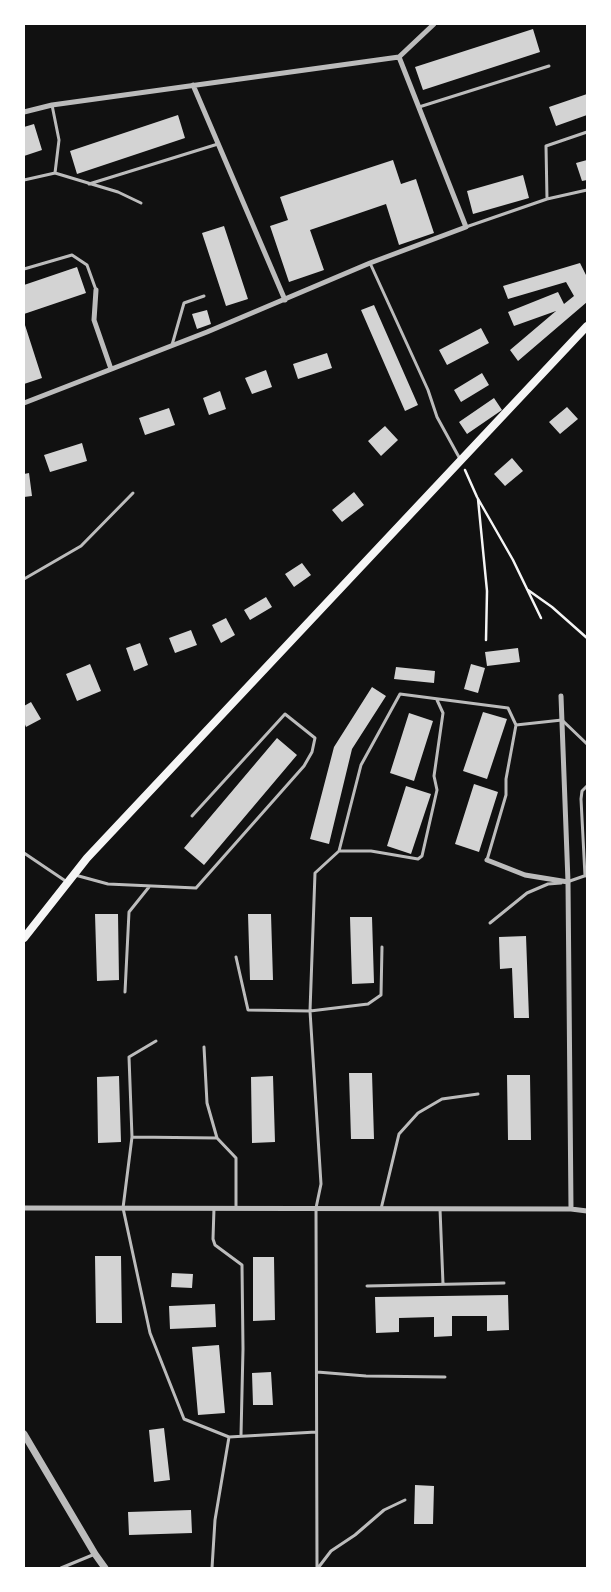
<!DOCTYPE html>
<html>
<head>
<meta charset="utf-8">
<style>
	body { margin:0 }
	#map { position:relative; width:611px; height:1592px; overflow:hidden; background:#111; font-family:"Open Sans",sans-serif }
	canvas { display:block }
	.frame { position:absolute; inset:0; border:25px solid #fff; pointer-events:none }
</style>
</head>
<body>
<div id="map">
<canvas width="611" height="1592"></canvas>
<div class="frame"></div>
</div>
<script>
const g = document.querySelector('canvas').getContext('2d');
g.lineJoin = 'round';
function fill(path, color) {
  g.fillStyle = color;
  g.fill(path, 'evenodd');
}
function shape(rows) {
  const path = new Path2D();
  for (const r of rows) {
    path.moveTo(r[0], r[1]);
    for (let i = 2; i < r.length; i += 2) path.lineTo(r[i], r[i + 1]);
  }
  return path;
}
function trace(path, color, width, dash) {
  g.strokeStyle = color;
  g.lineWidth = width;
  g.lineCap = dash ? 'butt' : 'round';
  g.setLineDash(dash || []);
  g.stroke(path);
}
fill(shape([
	[533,29,540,52,423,90,415,67],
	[587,94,587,115,556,126,549,107],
	[178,115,185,138,77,174,70,151],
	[34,124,42,150,24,156,24,127],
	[393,160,401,184,416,179,434,233,399,245,386,204,310,230,324,270,289,282,270,226,288,220,280,197],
	[587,160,587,180,582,181,576,163],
	[523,175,529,198,473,214,467,191],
	[224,226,248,299,226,306,202,233],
	[580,263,587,277,587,302,518,361,510,350,556,311,514,326,508,312,558,292,564,304,574,296,566,282,508,299,503,286],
	[77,267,86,293,24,314,24,285],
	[374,305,418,405,405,411,361,310],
	[207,310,211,324,197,329,192,314],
	[24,322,42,378,24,384],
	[481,328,489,343,447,365,439,350],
	[327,353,332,368,298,379,293,364],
	[266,370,272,387,252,394,245,378],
	[482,373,489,385,461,402,454,390],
	[220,391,226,409,209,415,203,398],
	[494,398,502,410,467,434,459,422],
	[567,407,578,419,560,434,549,422],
	[169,408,175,425,145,435,139,418],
	[385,426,398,440,381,456,368,441],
	[82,443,87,461,50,472,44,455],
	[512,458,523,471,505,486,494,474],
	[29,473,32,496,24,497,24,474],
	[354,492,364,505,342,522,332,510],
	[302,563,311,575,294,587,285,574],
	[266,597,272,607,250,620,244,610],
	[226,618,235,635,221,643,212,625],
	[191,630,197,645,175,653,169,638],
	[140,643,148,665,134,671,126,648],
	[518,648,520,662,487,666,485,652],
	[90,664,101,691,77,701,66,674],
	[471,664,485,668,478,693,464,689],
	[396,667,435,671,434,683,394,679],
	[372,687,386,696,352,749,329,844,310,839,334,747],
	[31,702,41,719,26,727,24,722,24,706],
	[483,712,507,719,487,779,463,771],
	[409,713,433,721,414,781,390,773],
	[277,738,297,755,204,865,184,848],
	[474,784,498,792,479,852,455,844],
	[406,786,431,794,411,854,387,846],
	[95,914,118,914,119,980,97,981],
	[248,914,271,914,273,980,250,980],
	[350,917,372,917,374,983,352,984],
	[526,936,529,1018,514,1018,512,968,500,969,499,937],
	[349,1073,372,1073,374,1139,351,1139],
	[507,1075,530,1075,531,1140,508,1140],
	[119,1076,121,1142,98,1143,97,1077],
	[273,1076,275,1142,252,1143,251,1077],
	[95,1256,121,1256,122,1323,96,1323],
	[253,1257,274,1257,275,1320,253,1321],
	[172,1273,193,1274,192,1288,171,1287],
	[508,1295,509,1330,487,1331,487,1316,452,1316,452,1336,434,1337,434,1317,399,1318,399,1332,376,1333,375,1297],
	[215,1304,216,1327,170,1329,169,1306],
	[219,1345,225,1413,198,1415,192,1347],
	[271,1372,273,1405,253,1405,252,1373],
	[164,1428,170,1480,154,1482,149,1430],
	[415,1485,434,1486,433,1524,414,1524],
	[191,1510,192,1533,129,1535,128,1512]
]), '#d3d3d3');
trace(shape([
	[465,470,477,497,513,560,541,618],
	[478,499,487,591,486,640],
	[528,590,552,607,587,638]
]), '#f5f5f5', 2.5);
trace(shape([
	[52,105,59,140,55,173],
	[419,107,549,66],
	[24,180,55,173,118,192,141,203],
	[89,184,218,144],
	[547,199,587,190],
	[466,227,547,199,546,146,587,132],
	[370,263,428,390,437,417,460,459],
	[24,269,72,255,87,265,96,290],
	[172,345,184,303,204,296],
	[24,579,81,546,133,493],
	[516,725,562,720,587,744],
	[339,851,361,765,400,694,508,708,516,725,506,779,506,795,487,860],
	[24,853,67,882],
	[75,875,108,884,196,888,304,766,312,752,315,738,285,714,192,816],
	[585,876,581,799,582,791,587,786],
	[567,882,587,875],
	[490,923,527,893,548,884,561,883],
	[236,957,248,1010,310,1011,368,1004,381,995,382,947],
	[125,992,129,912,149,887],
	[204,1047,207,1103,217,1138],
	[132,1137,129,1057,156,1041],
	[214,1208,213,1239,215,1245,242,1265,243,1349,241,1435],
	[236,1208,236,1158,217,1138,132,1137,123,1208,150,1333,184,1419,229,1437,316,1432],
	[381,1209,399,1134,418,1113,442,1099,478,1094],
	[440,1209,443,1284],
	[367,1286,504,1283],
	[317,1372,366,1376,445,1377],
	[61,1568,95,1554],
	[212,1568,215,1520,229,1437],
	[317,1568,316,1208,321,1184,310,1011,315,873,339,851,371,851,418,859,422,856,437,790,434,776,443,713,437,700],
	[318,1568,331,1551,355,1535,384,1510,405,1500]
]), '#bcbcbc', 3);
trace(shape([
	[193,85,285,300],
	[24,112,52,105,399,57,434,24],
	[96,290,94,320,111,369],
	[24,403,207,332,370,263,466,227,399,57],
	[561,696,568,882,571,1209],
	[487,860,525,875,568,882],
	[24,1208,571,1209,587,1211]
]), '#bcbcbc', 5);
trace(shape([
	[24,1434,95,1554,105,1568]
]), '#bcbcbc', 7);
trace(shape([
	[24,938,87,858,587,326]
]), '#f5f5f5', 8);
</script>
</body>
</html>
